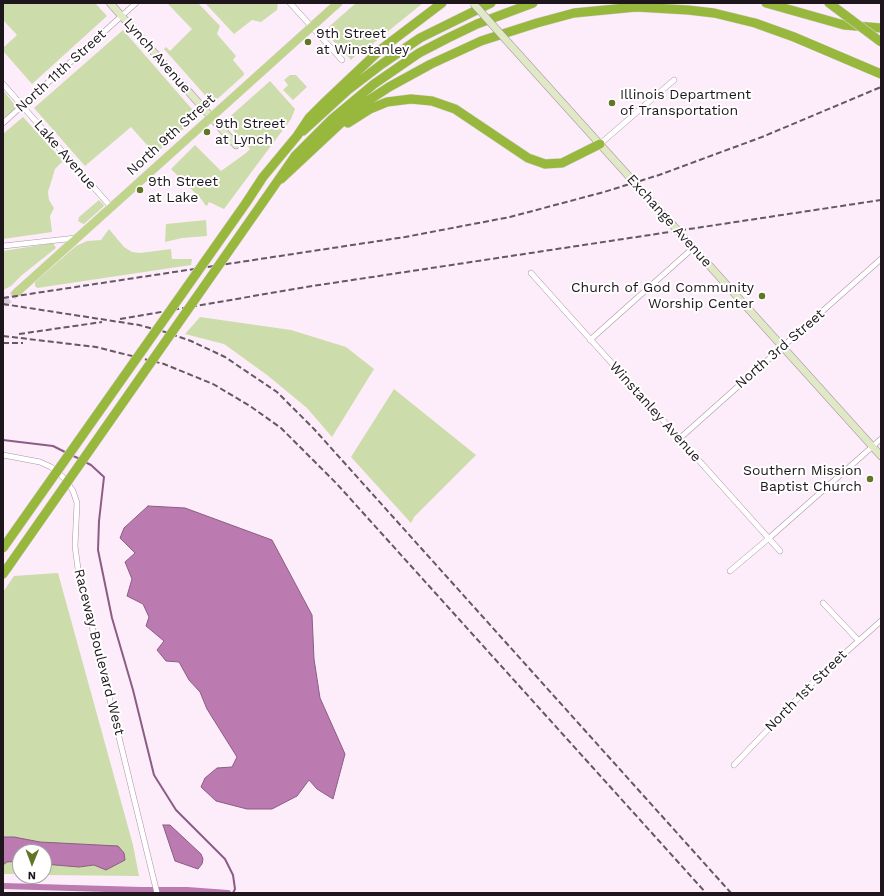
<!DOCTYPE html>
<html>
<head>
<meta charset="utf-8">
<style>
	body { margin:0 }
	#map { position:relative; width:884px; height:896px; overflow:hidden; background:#fdedfa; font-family:"Work Sans",sans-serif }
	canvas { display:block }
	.frame { position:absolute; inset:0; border:4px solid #1f161d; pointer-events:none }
	.north { position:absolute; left:12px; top:844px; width:40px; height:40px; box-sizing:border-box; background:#fff; border:1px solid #a5a2a5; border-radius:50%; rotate:181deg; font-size:11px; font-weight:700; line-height:16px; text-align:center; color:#1f161d }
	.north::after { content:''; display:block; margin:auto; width:14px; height:18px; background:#607526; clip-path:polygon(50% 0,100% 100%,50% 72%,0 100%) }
</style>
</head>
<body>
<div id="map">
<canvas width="884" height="896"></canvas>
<div class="frame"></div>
<div class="north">N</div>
</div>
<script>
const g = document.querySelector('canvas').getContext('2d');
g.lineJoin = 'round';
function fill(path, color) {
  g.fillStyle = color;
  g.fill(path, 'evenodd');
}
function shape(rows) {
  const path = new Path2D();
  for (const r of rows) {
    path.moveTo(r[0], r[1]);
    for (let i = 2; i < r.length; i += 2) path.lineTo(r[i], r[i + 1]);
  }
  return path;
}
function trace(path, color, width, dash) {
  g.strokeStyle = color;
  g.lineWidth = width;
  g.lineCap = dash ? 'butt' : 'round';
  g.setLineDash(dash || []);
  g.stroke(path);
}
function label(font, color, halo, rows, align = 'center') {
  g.font = font + ' "Work Sans",sans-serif';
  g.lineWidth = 4;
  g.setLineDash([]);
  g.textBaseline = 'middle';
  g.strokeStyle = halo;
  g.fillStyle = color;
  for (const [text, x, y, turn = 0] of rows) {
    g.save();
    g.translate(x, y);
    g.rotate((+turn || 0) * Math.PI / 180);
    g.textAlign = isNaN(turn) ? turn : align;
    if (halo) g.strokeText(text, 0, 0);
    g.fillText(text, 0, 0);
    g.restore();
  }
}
fill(shape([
	[3,3,95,3,107,16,32,84,3,51,3,48,17,35,3,20],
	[167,3,198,3,220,26,217,34,236,56,233,60,244,73,244,75,214,102,211,102,164,49,166,47,170,51,192,29],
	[205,3,278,3,277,10,261,22,252,20,234,34],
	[356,3,423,3,359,55,357,54,351,60,324,31],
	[123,30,198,116,155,154,131,127,85,166,34,108],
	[290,75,296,75,307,87,293,100,283,90,288,85,284,80],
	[270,81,295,109,291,119,224,209,209,202,207,206,205,205,202,200,171,169,195,145,221,171,246,153,250,149,225,121],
	[3,90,14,104,15,109,3,119],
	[23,117,63,161,55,169,48,192,49,200,54,208,50,216,52,232,3,239,3,134],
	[99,200,104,205,103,207,84,224,81,223,78,221,79,217],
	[206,220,207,236,182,238,165,242,166,224],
	[109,229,124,247,132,252,140,253,171,249,172,259,192,259,191,265,37,288,35,286,35,282,76,246,87,241,101,240],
	[53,243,56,248,22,275,11,286,3,290,3,251],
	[200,317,291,330,346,347,374,369,332,437,307,408,267,375,224,344,185,334],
	[394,389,476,455,414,517,411,523,351,457],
	[58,573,133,845,139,876,44,875,44,852,20,852,20,874,3,874,3,592,14,576]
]), '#ccddab');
const water = shape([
	[148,506,185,508,272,540,312,615,314,659,320,698,345,754,333,799,317,789,309,780,297,796,272,809,247,809,216,801,201,787,205,778,217,768,232,767,237,757,207,709,200,692,189,680,179,662,166,661,157,650,164,641,146,626,149,617,143,604,127,596,132,579,125,562,135,553,120,538,124,528,148,506],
	[163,825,170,825,201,854,203,859,202,864,198,869,175,861,163,825],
	[3,837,14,837,40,842,118,846,124,853,125,860,106,870,94,865,79,867,44,864,44,852,20,852,20,861,7,862,3,865,3,837]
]);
fill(water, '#bb7ab0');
trace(water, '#8c5c84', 1);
trace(shape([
	[3,440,53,446,67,453],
	[71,455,80,459],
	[85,462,91,465,104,477,99,521,98,550,112,618,133,690,154,775,176,810,225,859,233,875,235,889,233,893]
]), '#8c5c84', 2);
trace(shape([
	[3,886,142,890,187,890,228,893]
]), '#bb7ab0', 6);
trace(shape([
	[3,304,16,293]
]), '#dccdd9', 8, [8, 4]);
const street = shape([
	[290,3,342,60],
	[3,84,111,207],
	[3,123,136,3],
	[600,144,674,80],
	[3,246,76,238],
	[531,273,780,551],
	[590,340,693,248],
	[679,439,881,259],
	[3,455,40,462,51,467,64,478,73,491,77,503,75,546,78,569,157,893],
	[730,571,768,539,881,439],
	[823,603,858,640],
	[734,765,818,677,881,621]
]);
const secondary = shape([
	[110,3,236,145],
	[506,40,881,456]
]);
const primary = shape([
	[16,293,338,3]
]);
const highway = shape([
	[766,3,844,25,881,28],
	[829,3,845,15],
	[348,123,370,109,387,102,411,99,432,101,455,109,528,158,545,164,562,163,600,144],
	[303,131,348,90,382,64,420,38,491,3],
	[281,179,357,108,389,87,431,64,481,41,537,23,574,13,636,7,688,10,714,13,755,23,794,37,881,74],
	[263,202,295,156,332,119,374,84,419,53,448,38,477,24,533,3],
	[246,203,263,177,297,136,309,118,325,102,380,50,442,3],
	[3,574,8,567]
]);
trace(street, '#ad94a9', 6);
trace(secondary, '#ad94a9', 8);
trace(primary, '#d7d5d6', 9);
trace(highway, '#d7d5d6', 10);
trace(street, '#fff', 5);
trace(secondary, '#e0e9c5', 7);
trace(primary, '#c1d48b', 8);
trace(highway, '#97b73d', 9);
trace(shape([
	[3,298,405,237,510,217,604,192,659,175,762,137,881,87],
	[3,304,139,325,165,332,191,341,225,357,277,392,314,429,731,893],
	[120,319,306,287,881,200],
	[19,334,102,322],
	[3,336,96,347,164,364,213,384,250,406,281,428,337,484,706,893],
	[3,343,23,343]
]), '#645962', 2, [6, 3]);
const secondaryBridge = shape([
	[473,3,506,40]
]);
const highwayBridge = shape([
	[845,15,881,42],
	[3,548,246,203],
	[8,567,263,202]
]);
trace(secondaryBridge, '#ad94a9', 8, []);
trace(highwayBridge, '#d7d5d6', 10, []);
trace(secondaryBridge, '#e0e9c5', 7);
trace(highwayBridge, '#97b73d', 9);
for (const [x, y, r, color] of [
	[308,42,4,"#607526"],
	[612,103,4,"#607526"],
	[207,132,4,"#607526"],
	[140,190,4,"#607526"],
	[762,296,4,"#607526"],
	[870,479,4,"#607526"]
]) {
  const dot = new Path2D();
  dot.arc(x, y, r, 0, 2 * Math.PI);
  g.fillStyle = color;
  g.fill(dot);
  trace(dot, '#fff', 1.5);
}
label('14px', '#1f161d', '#fff', [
	["9th Street",316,34],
	["at Winstanley",316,50],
	["Illinois Department",620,95],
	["of Transportation",620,111],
	["9th Street",215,124],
	["at Lynch",215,140],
	["9th Street",148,182],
	["at Lake",148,198],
	["Church of God Community",754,288,"right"],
	["Worship Center",754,304,"right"],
	["Southern Mission",862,471,"right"],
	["Baptist Church",862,487,"right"]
], 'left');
label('14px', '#1f161d', '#fff', [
	["Lynch Avenue",157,56,49],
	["North 11th Street",61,71,-42],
	["North 9th Street",171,135,-42],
	["Lake Avenue",65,155,49],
	["Exchange Avenue",669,221,48],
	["North 3rd Street",780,349,-41],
	["Winstanley Avenue",655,412,48],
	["Raceway Boulevard West",99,652,76],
	["North 1st Street",806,691,-45]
]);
</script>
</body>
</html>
